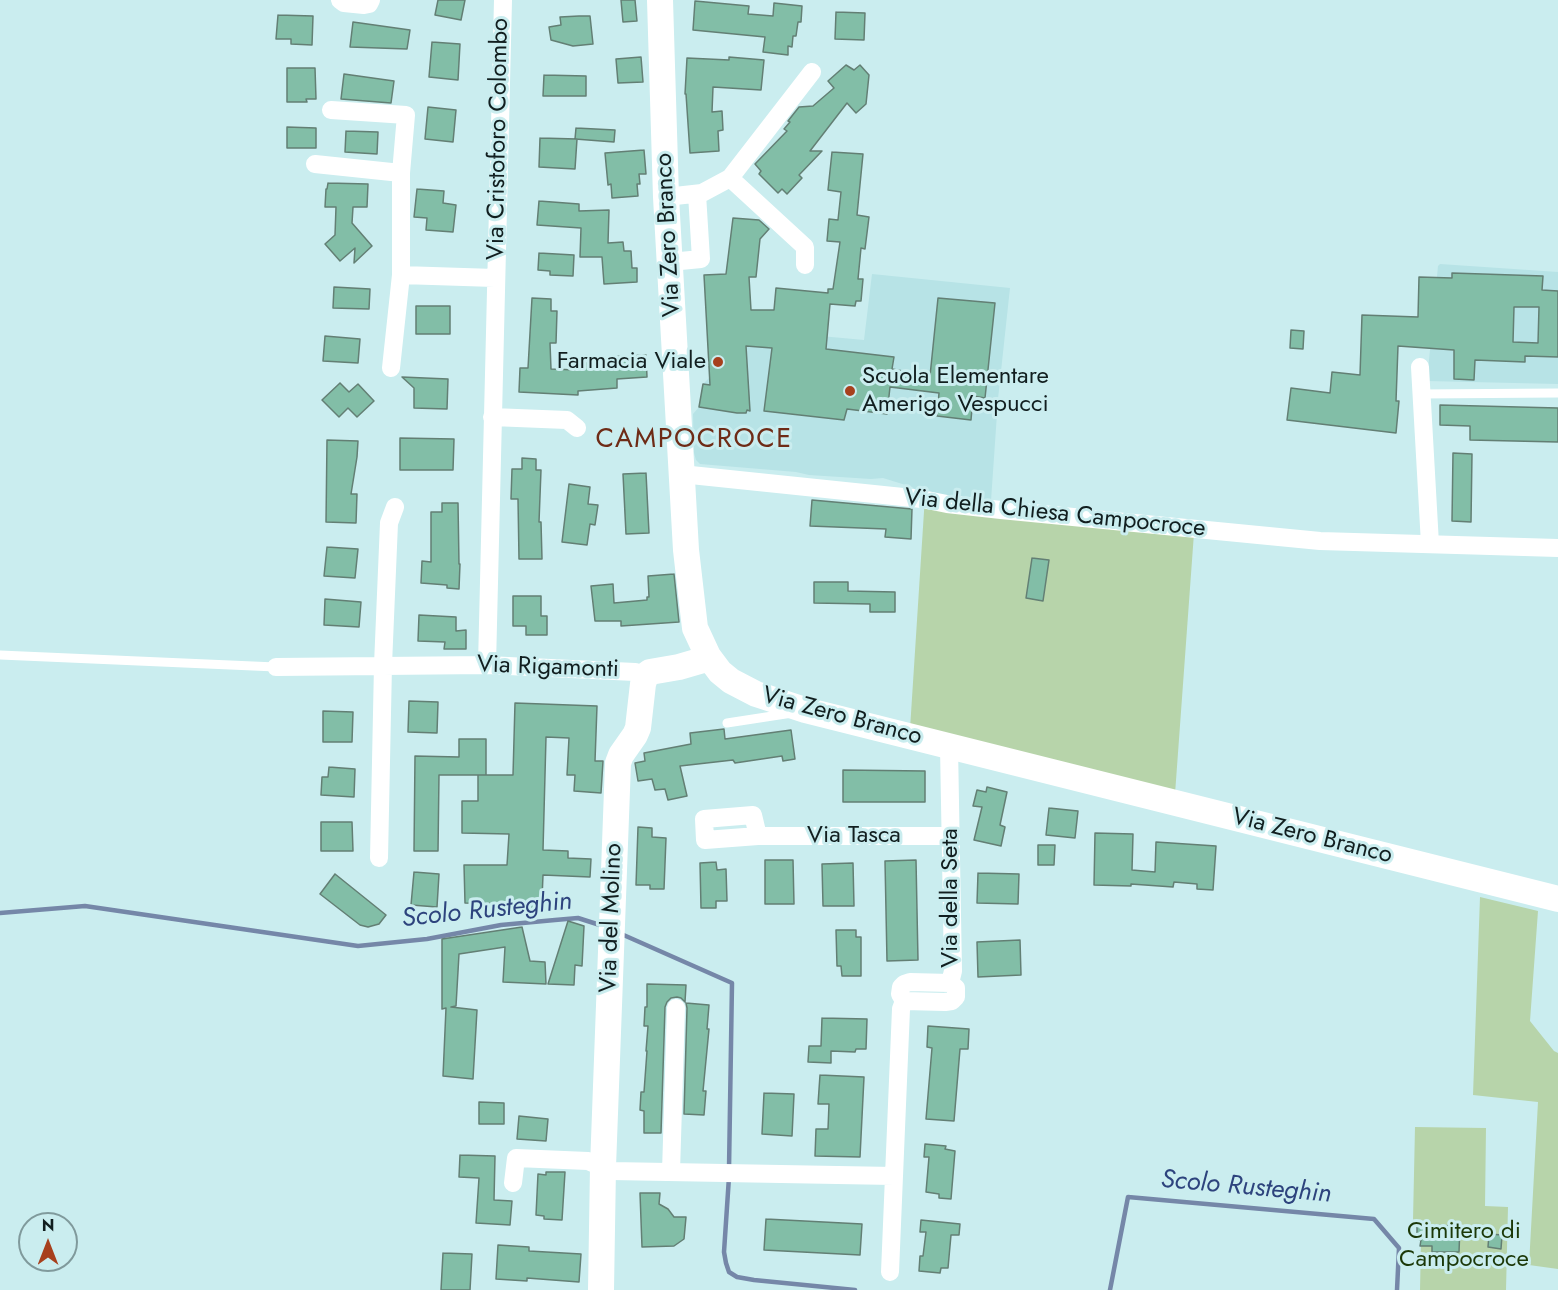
<!DOCTYPE html>
<html>
<head>
<meta charset="utf-8">
<style>
	body { margin:0 }
	#map { position:relative; width:1558px; height:1290px; overflow:hidden; background:#caedef; font-family:Jost,sans-serif }
	canvas { display:block }
	.north { position:absolute; left:18px; top:1212px; width:60px; height:60px; box-sizing:border-box; background:#caedef; border:2px solid #809a9c; border-radius:50%; rotate:0deg; font-size:16px; font-weight:700; line-height:24px; text-align:center; color:#111e1f }
	.north::after { content:''; display:block; margin:auto; width:21px; height:27px; background:#a7401d; clip-path:polygon(50% 0,100% 100%,50% 72%,0 100%) }
</style>
</head>
<body>
<div id="map">
<canvas width="1558" height="1290"></canvas>
<div class="north">N</div>
</div>
<script>
const g = document.querySelector('canvas').getContext('2d');
g.lineJoin = 'round';
function fill(path, color) {
  g.fillStyle = color;
  g.fill(path, 'evenodd');
}
function shape(rows) {
  const path = new Path2D();
  for (const r of rows) {
    path.moveTo(r[0], r[1]);
    for (let i = 2; i < r.length; i += 2) path.lineTo(r[i], r[i + 1]);
  }
  return path;
}
function trace(path, color, width, dash) {
  g.strokeStyle = color;
  g.lineWidth = width;
  g.lineCap = dash ? 'butt' : 'round';
  g.setLineDash(dash || []);
  g.stroke(path);
}
function label(font, color, halo, rows, align = 'center') {
  g.font = font + ' Jost,sans-serif';
  g.lineWidth = 6;
  g.setLineDash([]);
  g.textBaseline = 'middle';
  g.strokeStyle = halo;
  g.fillStyle = color;
  for (const [text, x, y, turn = 0] of rows) {
    g.save();
    g.translate(x, y);
    g.rotate((+turn || 0) * Math.PI / 180);
    g.textAlign = isNaN(turn) ? turn : align;
    if (halo) g.strokeText(text, 0, 0);
    g.fillText(text, 0, 0);
    g.restore();
  }
}
fill(shape([
	[1440,264,1558,272,1558,384,1427,381,1438,266],
	[872,274,1010,288,998,399,991,501,918,492,912,487,883,478,871,479,809,475,796,472,700,464,696,460,694,453,693,414,699,407,703,384,710,377,748,375,745,329,864,340]
]), '#b7e3e6');
fill(shape([
	[925,496,1194,533,1175,794,910,729],
	[1480,897,1538,911,1530,1021,1554,1051,1558,1053,1558,1269,1529,1265,1538,1102,1473,1095],
	[1415,1127,1486,1128,1485,1206,1508,1207,1506,1290,1420,1290,1421,1241,1417,1240,1417,1221,1413,1220]
]), '#b7d4aa');
trace(shape([
	[0,913,85,906,358,946,427,939,501,925,555,920,578,918,603,926],
	[619,933,732,983,729,1169],
	[729,1177,724,1252,726,1263,729,1272,737,1277,754,1280,855,1290],
	[1110,1290,1128,1197,1374,1219,1399,1248,1397,1290]
]), '#7587a8', 4.5);
const building = shape([
	[438,0,465,0,461,20,435,15,438,0],
	[621,0,635,0,637,21,623,22,621,0],
	[695,1,749,6,748,14,773,16,774,3,802,6,801,22,798,22,796,36,793,36,792,47,788,46,788,55,763,52,765,37,693,30,695,1],
	[836,12,865,13,864,40,835,39,836,12],
	[278,15,313,16,312,45,291,44,291,39,276,39,278,15],
	[579,16,590,16,593,44,573,46,551,40,549,27,561,25,560,17,579,16],
	[353,22,410,30,407,49,350,47,353,22],
	[432,42,460,44,458,80,429,77,432,42],
	[641,57,643,82,618,83,616,59,641,57],
	[729,57,764,60,761,90,713,87,712,112,722,111,723,130,718,131,719,151,690,153,686,94,685,94,687,58,729,60,729,57],
	[846,65,854,70,860,65,869,75,866,104,856,113,847,103,810,151,822,151,799,175,802,178,787,194,782,189,778,193,759,174,761,171,755,164,787,131,784,129,790,122,788,121,799,107,813,106,834,88,828,81,846,65],
	[287,68,315,68,316,99,306,99,307,102,287,102,287,68],
	[344,74,394,81,391,103,341,99,344,74],
	[544,75,586,76,586,96,543,96,544,75],
	[428,107,456,110,453,142,425,139,428,107],
	[287,127,316,128,316,148,287,148,287,127],
	[576,128,615,130,614,142,575,139,576,128],
	[346,131,378,132,377,154,345,152,346,131],
	[540,138,577,139,575,169,539,167,540,138],
	[644,150,646,174,639,174,640,184,637,184,638,196,612,198,611,184,608,185,605,153,644,150],
	[832,152,863,154,857,215,869,217,865,249,861,248,858,279,863,279,861,301,856,301,855,306,830,304,826,349,894,357,892,369,930,376,938,298,995,303,985,398,973,396,971,420,937,416,939,393,890,387,887,414,847,409,844,420,764,411,772,348,746,346,750,411,747,410,746,413,737,413,699,407,703,384,710,385,704,275,726,274,733,218,759,220,769,229,760,239,756,277,749,277,751,310,774,310,776,288,828,293,828,289,833,289,840,242,827,241,829,219,838,220,841,192,828,190,832,152],
	[328,183,368,184,367,207,353,207,352,223,372,246,354,263,355,248,340,261,325,244,335,235,336,207,325,207,326,189,327,189,328,183],
	[417,189,444,191,443,203,456,205,453,232,426,230,427,218,414,217,417,189],
	[539,201,579,204,579,211,609,210,608,243,623,242,624,251,631,251,632,268,637,268,637,282,604,284,602,257,580,257,581,228,537,225,539,201],
	[539,253,574,255,573,276,550,275,550,271,538,270,539,253],
	[1452,273,1543,276,1542,290,1558,291,1558,357,1525,356,1525,362,1475,360,1474,380,1454,379,1454,350,1398,346,1396,401,1399,401,1396,433,1287,420,1291,388,1330,393,1332,372,1360,375,1362,315,1418,317,1419,277,1452,278,1452,273],
	[1514,307,1539,307,1538,343,1513,342,1514,307],
	[334,287,370,289,369,309,333,308,334,287],
	[532,298,551,299,551,311,557,311,556,343,550,343,551,369,578,370,578,357,605,357,646,355,647,377,617,379,617,388,578,391,578,395,519,392,520,368,528,368,532,298],
	[416,306,450,306,450,334,416,334,416,306],
	[1291,330,1304,331,1303,349,1290,348,1291,330],
	[325,336,360,339,358,363,323,361,325,336],
	[402,377,448,379,447,409,414,408,414,388,402,377],
	[340,383,349,392,358,384,374,401,357,417,348,408,339,417,322,400,340,383],
	[1440,405,1558,408,1558,442,1470,440,1470,426,1440,425,1440,405],
	[400,438,454,439,453,470,400,470,400,438],
	[327,440,358,441,357,457,351,494,357,494,356,523,326,522,327,440],
	[1453,453,1472,454,1471,522,1452,521,1453,453],
	[522,458,536,459,536,470,541,470,539,522,541,522,542,559,519,559,518,499,511,499,512,469,522,469,522,458],
	[646,473,649,533,626,534,623,474,646,473],
	[569,484,590,487,588,504,598,505,595,525,590,524,587,545,562,542,569,484],
	[812,500,912,509,911,539,885,537,886,529,810,526,812,500],
	[442,503,458,503,459,564,460,564,459,589,447,588,447,585,421,583,422,561,431,562,431,512,442,512,442,503],
	[327,547,358,549,355,578,324,576,327,547],
	[1032,558,1049,560,1043,601,1026,598,1032,558],
	[674,574,679,622,621,626,621,621,595,621,591,586,613,584,614,603,647,600,647,597,649,597,648,576,674,574],
	[814,582,848,582,848,591,895,592,895,612,870,612,870,604,814,603,814,582],
	[513,596,541,596,541,616,547,616,547,635,526,635,526,626,513,626,513,596],
	[325,599,361,602,359,627,324,625,325,599],
	[419,615,456,617,456,631,466,630,466,649,444,649,445,642,418,641,419,615],
	[409,701,438,702,437,733,408,732,409,701],
	[515,703,597,706,595,761,603,761,601,793,574,791,575,775,567,775,569,738,546,737,543,850,568,851,568,858,591,859,590,877,543,875,542,899,543,899,544,911,513,912,512,904,465,903,464,865,507,865,509,834,462,833,462,801,478,801,478,775,513,775,515,703],
	[323,711,353,712,352,742,323,742,323,711],
	[724,729,725,739,791,730,795,759,783,761,782,756,735,763,733,760,680,766,687,796,668,800,665,789,655,790,652,779,638,781,635,763,645,761,644,753,691,744,690,733,724,729],
	[459,739,486,739,486,775,439,775,438,851,414,851,415,756,459,757,459,739],
	[329,767,355,769,354,797,321,795,322,777,328,777,329,767],
	[843,770,925,771,925,802,843,802,843,770],
	[987,787,1007,792,1000,825,1005,827,1001,846,974,840,982,807,973,806,977,790,986,792,987,787],
	[1049,808,1078,811,1075,838,1046,835,1049,808],
	[321,822,352,822,353,851,321,851,321,822],
	[638,827,652,828,652,837,666,838,664,889,650,889,650,885,636,885,638,827],
	[1095,833,1133,834,1132,870,1155,872,1156,842,1216,846,1213,890,1197,889,1197,884,1174,882,1173,887,1131,884,1131,886,1094,885,1095,833],
	[1038,845,1055,845,1054,865,1038,865,1038,845],
	[765,860,793,860,794,904,765,904,765,860],
	[916,860,918,960,887,961,885,861,916,860],
	[716,862,717,870,726,869,727,901,716,901,716,908,701,908,700,863,716,862],
	[853,863,854,906,823,906,822,864,853,863],
	[414,872,439,874,437,907,411,905,414,872],
	[978,873,1019,874,1018,904,977,903,978,873],
	[335,874,386,915,379,924,368,927,360,925,320,894,335,874],
	[568,921,584,926,582,966,575,965,574,985,548,984,568,921],
	[522,927,530,961,545,962,546,984,503,982,505,947,459,954,456,1006,451,1007,477,1010,473,1079,443,1076,446,1008,442,1009,442,939,522,927],
	[836,930,856,930,856,937,861,937,861,976,842,976,841,966,837,966,836,930],
	[1020,940,1021,975,978,977,977,942,1020,940],
	[647,984,686,985,685,1002,681,998,677,997,671,998,667,1002,665,1007,661,1133,644,1133,644,1111,640,1110,641,1092,644,1092,647,1051,646,1051,648,1026,644,1026,645,1007,647,1007,647,984],
	[686,1003,709,1005,707,1029,709,1029,703,1091,706,1091,704,1115,684,1114,687,1008,686,1003],
	[822,1018,867,1019,866,1049,856,1049,855,1052,831,1051,831,1063,808,1062,809,1046,821,1046,822,1018],
	[928,1026,969,1029,968,1049,960,1049,954,1121,926,1119,932,1048,927,1047,928,1026],
	[820,1075,864,1077,860,1157,815,1156,816,1129,828,1129,829,1104,818,1104,820,1075],
	[764,1093,794,1094,792,1136,762,1134,764,1093],
	[479,1102,504,1103,504,1124,479,1124,479,1102],
	[519,1116,548,1119,546,1141,517,1139,519,1116],
	[925,1144,946,1146,945,1149,955,1151,951,1199,939,1198,939,1194,926,1192,929,1157,924,1157,925,1144],
	[460,1155,495,1156,494,1200,512,1201,510,1225,476,1223,479,1178,459,1177,460,1155],
	[546,1172,565,1172,562,1220,544,1219,544,1216,536,1215,538,1174,546,1175,546,1172],
	[640,1193,660,1193,659,1204,668,1209,674,1217,686,1217,684,1239,674,1246,642,1247,640,1193],
	[766,1219,862,1224,860,1255,764,1250,766,1219],
	[921,1220,960,1224,959,1235,951,1235,948,1268,941,1268,940,1273,919,1271,920,1256,923,1256,926,1232,920,1232,921,1220],
	[1417,1225,1460,1226,1459,1252,1432,1252,1432,1246,1420,1246,1421,1240,1417,1240,1417,1225],
	[1489,1234,1502,1235,1501,1249,1488,1247,1489,1234],
	[498,1245,529,1247,529,1251,581,1254,579,1282,527,1278,527,1281,496,1279,498,1245],
	[443,1253,472,1254,470,1290,441,1290,443,1253]
]);
fill(building, '#82bea7');
trace(building, '#637f74', 1.5);
trace(shape([
	[1421,394,1558,393],
	[0,655,276,667],
	[727,723,792,713]
]), '#fff', 9);
trace(shape([
	[340,0,344,3,364,5,369,4,371,0],
	[331,110,406,115,401,173,401,275,495,278],
	[315,164,401,173],
	[730,178,805,247,805,265],
	[666,197,702,193,730,178,812,72],
	[670,262,701,259,697,194],
	[1420,367,1430,544],
	[391,368,401,275],
	[492,417,567,420,577,428],
	[681,474,922,499,947,504,1001,510,1320,541,1558,548],
	[487,665,503,0],
	[276,667,487,665,635,672,646,675],
	[949,746,953,971,950,983],
	[758,836,753,815,704,819,705,840,758,836,951,836],
	[379,858,383,665,389,523,395,507],
	[904,1001,945,1002,952,1001,956,997,956,988,950,983],
	[904,1001,900,994,901,987,904,984,910,982,950,983],
	[671,1172,676,1008],
	[513,1183,516,1158,588,1161,611,1171,894,1176,901,1009,904,1001],
	[890,1272,894,1176]
]), '#fff', 18);
trace(shape([
	[660,0,666,197,686,550,695,628,708,656,720,672,731,681,756,694,805,710,1558,899],
	[601,1290,603,1167,618,763,621,755,635,735,638,728,643,684,646,675,650,672,679,667,703,660,708,656]
]), '#fff', 26);
for (const [x, y, r, color] of [
	[718,362,6,"#a7401d"],
	[850,391,6,"#a7401d"]
]) {
  const dot = new Path2D();
  dot.arc(x, y, r, 0, 2 * Math.PI);
  g.fillStyle = color;
  g.fill(dot);
  trace(dot, '#caedef', 2);
}
label('24px', '#111e1f', '#caedef', [
	["Via Cristoforo Colombo",499,139,-89],
	["Via Zero Branco",669,235,-93],
	["Via della Chiesa Campocroce",1055,514,6],
	["Via Rigamonti",548,668,2],
	["Via Zero Branco",842,717,15],
	["Via Tasca",854,836],
	["Via Zero Branco",1312,837,14],
	["Via della Seta",951,898,-90],
	["Via del Molino",612,918,-88]
]);
label('24px', '#111e1f', '#caedef', [
	["Farmacia Viale",706,362],
	["Scuola Elementare",862,377,"left"],
	["Amerigo Vespucci",862,405,"left"]
], 'right');
label('24px', '#1b3808', '#caedef', [
	["Cimitero di",1464,1232],
	["Campocroce",1464,1260]
]);
label('italic 26px', '#2d437d', '#caedef', [
	["Scolo Rusteghin",487,911,-6],
	["Scolo Rusteghin",1246,1188,5]
]);
g.letterSpacing = '1.5px';
label('27px', '#6e2b16', '#caedef', [
	["CAMPOCROCE",694,440]
]);
g.letterSpacing = '0px';
</script>
</body>
</html>
